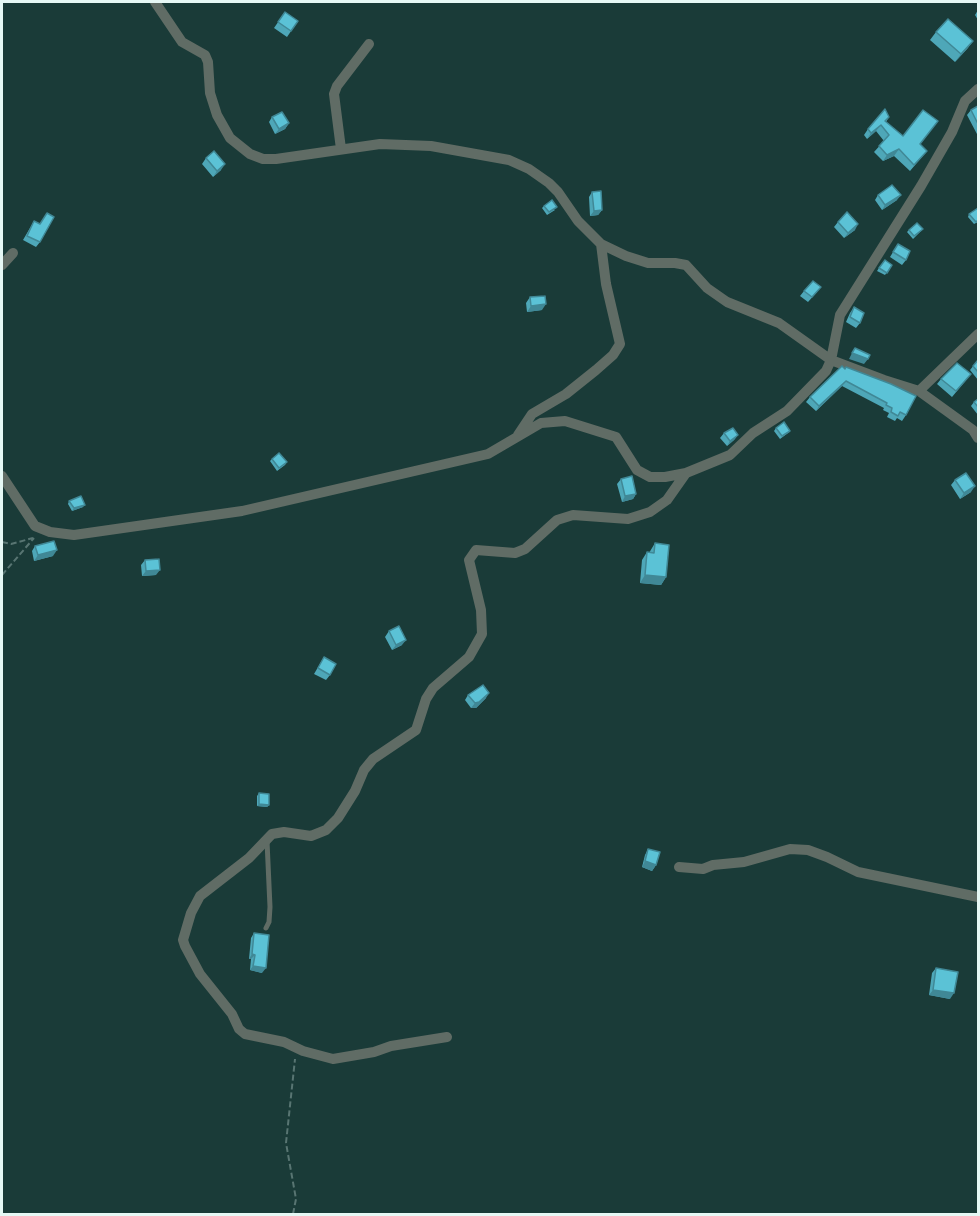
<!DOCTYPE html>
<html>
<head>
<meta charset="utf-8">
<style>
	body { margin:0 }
	#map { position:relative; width:980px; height:1216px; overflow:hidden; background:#1a3b38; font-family:"IBM Plex Serif",serif }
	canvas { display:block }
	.frame { position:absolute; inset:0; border:3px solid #e6f8f5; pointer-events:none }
</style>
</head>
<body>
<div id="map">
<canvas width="980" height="1216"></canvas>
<div class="frame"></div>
</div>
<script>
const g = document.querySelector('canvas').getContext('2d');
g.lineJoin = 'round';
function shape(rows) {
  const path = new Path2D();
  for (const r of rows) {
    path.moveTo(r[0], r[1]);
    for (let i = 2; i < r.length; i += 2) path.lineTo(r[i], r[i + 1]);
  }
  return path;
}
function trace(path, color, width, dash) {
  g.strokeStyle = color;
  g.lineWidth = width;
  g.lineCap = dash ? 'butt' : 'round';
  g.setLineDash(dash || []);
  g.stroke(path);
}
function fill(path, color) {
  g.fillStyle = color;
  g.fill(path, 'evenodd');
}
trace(shape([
	[2,542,11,544,33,538],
	[2,575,34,538],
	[293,1214,296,1199,286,1143,295,1059]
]), '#587572', 2, [6, 3]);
trace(shape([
	[266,928,269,922,270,907,267,841]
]), '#606c65', 5);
trace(shape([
	[155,2,182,42,205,55,208,62,210,93,217,115,230,138,250,154,263,159,276,159,380,144,431,146,509,160,529,169,549,183,558,192,578,221,601,244,626,256,648,263,675,263,686,265,707,288,727,302,779,323,831,360,884,380,919,391,973,430,978,438],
	[341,149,334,94,337,86,369,44],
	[2,265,13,253],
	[919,391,978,334],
	[518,435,532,414,566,394,596,370,613,355,620,344,606,284,601,244],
	[2,476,35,526,50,532,74,535,242,511,488,454,541,423,565,421,616,437,637,470,650,477,665,477,686,473,730,455,753,433,787,411,826,371,831,360,840,315,921,186,952,132,965,101,978,89],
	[679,867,703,869,713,865,744,862,790,849,808,850,827,857,858,872,978,897],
	[447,1037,391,1046,374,1052,333,1059,303,1051,284,1042,245,1034,239,1029,232,1014,200,974,185,946,183,940,191,913,200,896,249,858,272,834,284,832,311,836,326,830,338,818,355,791,364,770,373,759,416,730,426,699,433,688,469,657,482,634,481,610,469,560,476,550,515,553,525,549,557,520,573,515,628,519,650,512,667,500,686,473]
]), '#606c65', 10);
fill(shape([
	[978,10,978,20,975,15],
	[285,12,298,21,287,37,274,28],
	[936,32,973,41,967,49,955,62,930,40],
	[978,106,978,136,967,115,971,110],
	[272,117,289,123,285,129,275,134,269,122],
	[889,117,886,122,903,136,921,145,927,151,910,171,894,156,883,161,874,152,884,141,876,131,867,139,864,135,868,129],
	[206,158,221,170,213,177,202,164],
	[592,192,602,210,598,215,590,216,589,197],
	[878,195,897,200,882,210,875,200],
	[544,206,555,210,547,215,542,208],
	[969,214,978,222,974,224,968,217],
	[34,221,40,242,36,247,23,240],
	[838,222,855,230,844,238,834,227],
	[923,229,913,239,907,232,909,230],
	[898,244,906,260,902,265,890,257],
	[892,265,885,275,877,271,879,268],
	[804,291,817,292,808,302,800,296],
	[530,297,542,310,527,312,526,303],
	[854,307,860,323,856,328,846,322,850,313],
	[978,360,978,380,970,370],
	[842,366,906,415,902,421,897,418,895,421,887,417,889,413,883,410,884,408,842,386,816,411,806,402,810,397],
	[941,379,967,379,952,397,937,384],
	[978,399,978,415,971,406,974,402],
	[776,428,790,431,788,433,780,439,774,431],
	[724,433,738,435,734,440,727,446,720,438],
	[272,459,287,462,285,465,277,471,270,461],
	[621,479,636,494,633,499,622,502,617,484],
	[955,480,971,492,960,499,951,485],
	[69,501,83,507,72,511,68,504],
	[655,543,666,577,661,585,640,583,642,560,647,552,649,553],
	[35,546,53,556,34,561,32,551],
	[145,560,156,575,142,576,141,565],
	[389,631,402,645,392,650,385,637],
	[324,657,330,675,326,680,314,674],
	[468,695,486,698,476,708,471,708,465,700],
	[259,793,269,805,267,807,257,806,257,796],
	[648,849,656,865,652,871,642,867,645,855],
	[254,933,262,973,250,970,251,959,249,959,251,938],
	[936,968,950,999,929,995,932,973]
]), '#4ea7b8');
fill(shape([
	[973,41,967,49,955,62,961,54],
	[289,123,285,129,275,134,279,129],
	[881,125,876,131,867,139,871,133],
	[899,149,894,156,883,161,887,155],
	[225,164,221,170,213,177,217,171],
	[901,195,897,200,882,210,885,205],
	[602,210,598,215,590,216,594,211],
	[858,224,855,230,844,238,848,233],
	[546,304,542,310,527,312,531,306],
	[852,353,868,359,864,364,849,359],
	[846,381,842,386,816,411,819,406],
	[738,435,734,440,727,446,730,441],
	[975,486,971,492,960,499,964,493],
	[636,494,633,499,622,502,625,496],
	[85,505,83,507,72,511,74,508],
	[57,550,53,556,34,561,38,555],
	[160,570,156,575,142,576,146,571],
	[645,575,666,577,661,585,640,583],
	[406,640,402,645,392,650,396,645],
	[489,693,486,698,476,708,471,708,475,703],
	[259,804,269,805,267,807,257,806],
	[645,861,656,865,652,871,642,867],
	[252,954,255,955,251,959,249,959],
	[253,966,266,968,262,973,250,970],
	[933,990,954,993,950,999,929,995]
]), '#408896');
const building = shape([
	[285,12,298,21,291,31,278,22,285,12],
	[948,19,973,41,961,54,936,32,948,19],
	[978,106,978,124,971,110,978,106],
	[885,109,889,117,885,121,903,136,923,110,938,121,920,144,927,151,914,165,899,149,887,155,879,146,889,135,881,125,871,133,868,129,885,109],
	[282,112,289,123,279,129,272,117,282,112],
	[214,151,225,164,217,171,206,158,214,151],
	[892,185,901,195,885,205,878,195,892,185],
	[601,191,602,210,594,211,592,192,601,191],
	[552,200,557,207,549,212,544,206,552,200],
	[978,208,978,220,976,222,969,214,978,208],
	[847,212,858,224,848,233,838,222,847,212],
	[47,213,54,217,40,242,27,236,34,221,40,224,47,213],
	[917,223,923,229,914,236,909,230,917,223],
	[898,244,910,251,906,260,893,252,898,244],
	[885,260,892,265,887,273,879,268,885,260],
	[813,281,821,287,812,297,804,291,813,281],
	[545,296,546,304,531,306,530,297,545,296],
	[854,307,864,313,860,323,850,317,854,307],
	[855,348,870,355,868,359,852,353,855,348],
	[978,360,978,372,973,366,978,360],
	[957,363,971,374,956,391,941,379,957,363],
	[842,366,845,369,846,367,891,384,916,396,906,415,900,412,898,416,891,412,892,408,886,405,887,403,846,381,819,406,810,397,842,366],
	[978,399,978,407,974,402,978,399],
	[784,422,790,431,782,436,776,428,784,422],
	[733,428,738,435,730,441,724,433,733,428],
	[279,453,287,462,279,468,272,459,279,453],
	[966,473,975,486,964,493,955,480,966,473],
	[632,476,636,494,625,496,621,479,632,476],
	[81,496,85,505,74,508,69,501,81,496],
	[54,541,57,550,38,555,35,546,54,541],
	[655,543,669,545,666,577,645,575,647,552,654,553,655,543],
	[159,559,160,570,146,571,145,560,159,559],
	[399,626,406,640,396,645,389,631,399,626],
	[324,657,336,664,330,675,318,668,324,657],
	[483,685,489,693,479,702,475,703,468,695,483,685],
	[259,793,269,794,269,805,259,804,259,793],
	[648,849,660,852,656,865,645,861,648,849],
	[254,933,269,935,266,968,253,966,255,955,252,954,254,933],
	[936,968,958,972,954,993,933,990,936,968]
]);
fill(building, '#5bc2d6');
trace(building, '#408896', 1.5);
</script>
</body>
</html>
